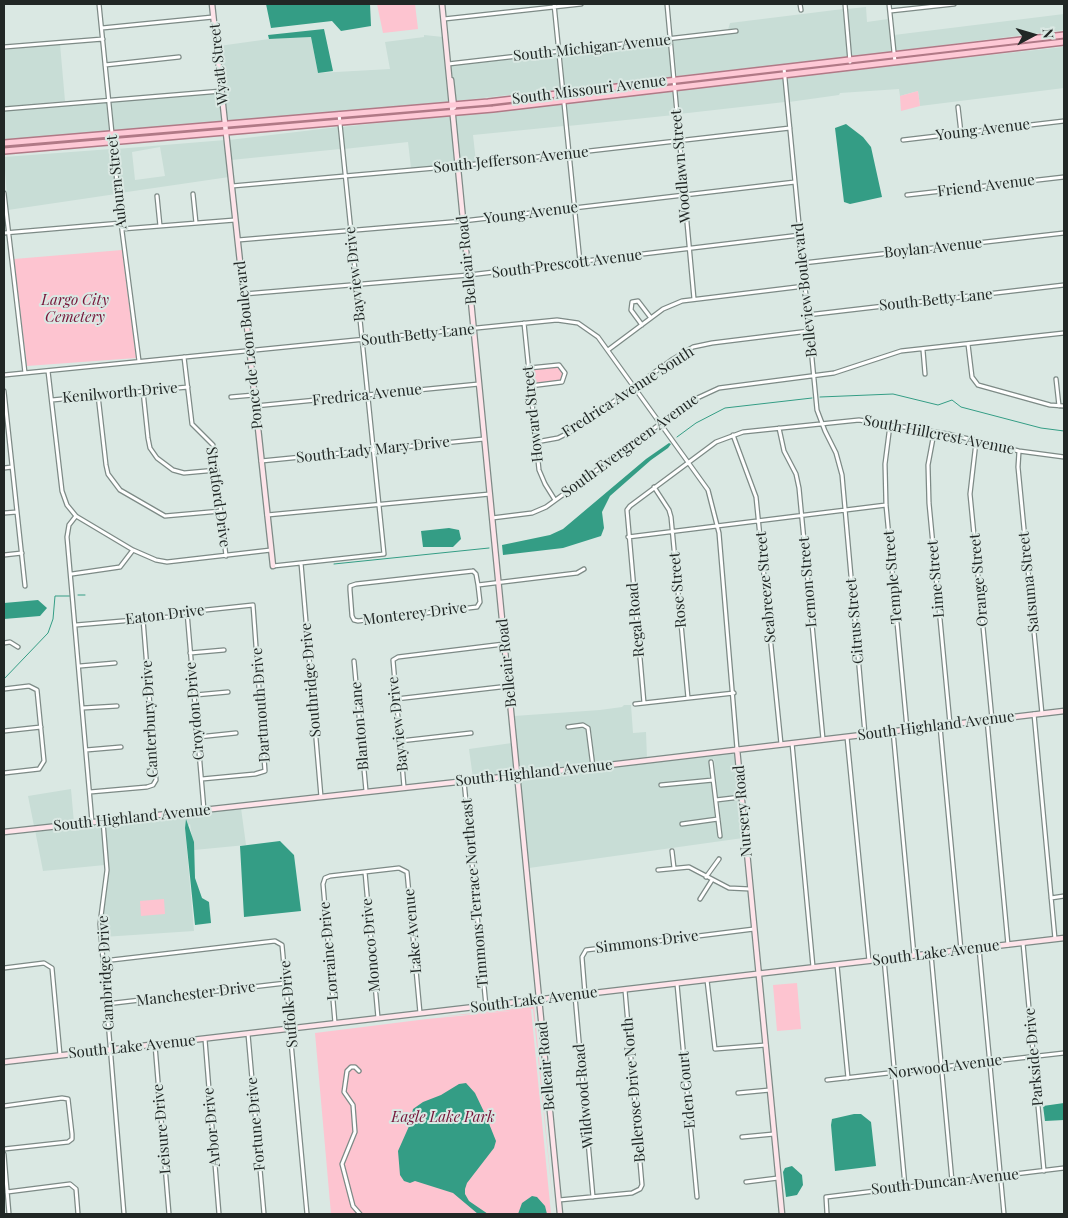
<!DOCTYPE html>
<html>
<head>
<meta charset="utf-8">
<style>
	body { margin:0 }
	#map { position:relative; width:1068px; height:1218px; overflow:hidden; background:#dae8e3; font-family:"Playfair Display",serif }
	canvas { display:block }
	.frame { position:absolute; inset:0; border:5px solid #212725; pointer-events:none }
	.north { position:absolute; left:1008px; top:10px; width:50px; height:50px; -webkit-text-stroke:4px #dae8e3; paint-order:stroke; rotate:84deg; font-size:14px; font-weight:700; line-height:20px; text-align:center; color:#212725 }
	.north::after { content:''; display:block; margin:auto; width:18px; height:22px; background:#212725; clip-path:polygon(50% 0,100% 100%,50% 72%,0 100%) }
</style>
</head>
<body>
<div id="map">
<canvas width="1068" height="1218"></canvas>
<div class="frame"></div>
<div class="north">N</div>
</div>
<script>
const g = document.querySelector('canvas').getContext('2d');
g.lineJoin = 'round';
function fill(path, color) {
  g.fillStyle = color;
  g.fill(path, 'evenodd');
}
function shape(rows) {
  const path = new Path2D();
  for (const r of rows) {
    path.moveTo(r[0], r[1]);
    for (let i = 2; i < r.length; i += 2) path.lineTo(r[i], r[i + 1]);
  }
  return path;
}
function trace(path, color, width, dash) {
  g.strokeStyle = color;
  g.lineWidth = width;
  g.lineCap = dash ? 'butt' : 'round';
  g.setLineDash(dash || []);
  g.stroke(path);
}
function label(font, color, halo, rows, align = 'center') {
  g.font = font + ' "Playfair Display",serif';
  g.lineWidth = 4;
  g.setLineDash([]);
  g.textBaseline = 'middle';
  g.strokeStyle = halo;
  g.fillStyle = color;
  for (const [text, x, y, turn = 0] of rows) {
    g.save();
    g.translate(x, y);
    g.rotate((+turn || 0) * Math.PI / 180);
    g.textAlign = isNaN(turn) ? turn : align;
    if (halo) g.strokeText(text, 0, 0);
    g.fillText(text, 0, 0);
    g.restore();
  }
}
fill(shape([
	[866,7,867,22,888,19,891,52,852,57,847,9],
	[843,9,848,57,677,76,673,41,738,33,737,29,728,30,730,23],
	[1064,14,1064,30,896,51,894,35],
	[424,35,443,37,448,102,228,121,219,46,269,39,311,37,318,73,390,69,385,42,424,37],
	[669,41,673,77,565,89,562,53],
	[60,44,65,101,4,107,4,50],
	[1064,47,1064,88,920,106,918,91,900,96,899,89,840,93,839,95,789,102,787,77],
	[558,54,561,89,456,101,450,66],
	[783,77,785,102,679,114,676,90],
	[672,90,674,115,568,126,566,103],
	[220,93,223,121,114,131,111,101],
	[106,102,109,131,4,141,4,111],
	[562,103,564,126,473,135,476,162,460,164,455,114],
	[451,115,456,165,411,168,408,142,344,149,342,127],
	[338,127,340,149,231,160,229,140],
	[225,140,229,177,120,193,116,149],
	[160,147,165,176,135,180,132,152],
	[111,149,116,194,8,210,4,157],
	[624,705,631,705,633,733,646,732,647,759,594,765,591,731,588,725,583,723,566,725,566,729,583,727,586,729,590,765,520,773,514,716,600,710,622,707],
	[512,743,515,773,473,778,469,749],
	[735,753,739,796,718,798,714,759,710,760,712,778,659,784,660,787,712,782,716,818,680,822,680,826,716,822,718,836,722,835,719,802,739,799,743,838,529,868,520,777],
	[71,789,74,823,34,826,28,796],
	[241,808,246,845,194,850,190,824,185,828,194,931,103,937,103,912,109,870,106,823],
	[102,823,105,865,43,871,35,830]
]), '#c8ddd6');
fill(shape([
	[377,4,415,4,418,29,383,33],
	[918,91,920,106,901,111,900,96],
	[122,250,136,358,27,366,14,259],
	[557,367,564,374,561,380,535,383,532,382,532,369],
	[164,899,165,914,141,916,140,901],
	[797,983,801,1029,777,1031,773,985],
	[534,1006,554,1214,533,1009,438,1017],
	[531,1009,551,1214,331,1214,315,1033,427,1019]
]), '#fdc4d0');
fill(shape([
	[266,4,370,4,371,26,341,31,332,21,271,28],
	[324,29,333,71,318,73,311,37,269,39,268,35],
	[846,124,863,137,871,147,882,197,850,204,844,202,835,128],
	[669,443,671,444,668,448,651,460,610,496,602,512,604,528,601,536,563,548,503,555,502,545,550,535,563,529,646,459],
	[449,528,459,530,461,539,453,547,423,547,421,531],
	[38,600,47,608,40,616,4,619,4,603],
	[186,819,194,842,195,878,202,898,209,902,211,923,195,925,185,828],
	[280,841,294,855,301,911,244,917,240,846],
	[466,1083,475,1093,486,1116,496,1141,494,1148,467,1183,465,1189,465,1194,469,1201,488,1214,478,1214,453,1193,415,1181,410,1183,404,1181,400,1175,398,1151,410,1124,413,1109,423,1102,441,1095,459,1084],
	[1064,1103,1064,1120,1045,1121,1043,1106],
	[854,1114,861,1114,871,1122,876,1166,835,1171,831,1125,832,1119],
	[792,1166,802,1175,803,1185,797,1195,786,1197,783,1172,785,1168],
	[532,1196,537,1197,545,1206,547,1214,518,1214,522,1203]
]), '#349d85');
trace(shape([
	[820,397,893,394,938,405,952,400,961,407,1041,428,1064,431],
	[677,437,696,423,725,408,812,398],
	[334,564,489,548],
	[78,595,85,595],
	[4,679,48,633,53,619,55,596,71,596]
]), '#349d85', 1);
const street = shape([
	[99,4,121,223,139,361],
	[554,4,580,262],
	[667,4,694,299],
	[800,4,801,10],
	[845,4,850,62],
	[889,4,895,62],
	[890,11,954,4],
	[444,19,581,4],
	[102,28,213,17],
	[4,47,103,39],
	[448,64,736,31],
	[105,65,179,57],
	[784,68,817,410,825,431,836,453,842,475,865,734],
	[958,107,961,133],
	[4,109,222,91],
	[903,140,1064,121],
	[232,186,458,166,790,128],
	[4,193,25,373],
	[193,194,196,223],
	[907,195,1064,177],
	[157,196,160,226],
	[122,229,235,220],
	[4,233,121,223],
	[238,240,463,221,795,182],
	[803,263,1064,233],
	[244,294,469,275,800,235],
	[807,315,1064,285],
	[524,323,539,470,545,484,555,500],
	[642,325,631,310,632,302,638,301,651,318],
	[968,344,972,377,978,385,1050,405,1064,406],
	[608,350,663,309,682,301,805,286],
	[923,350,925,374],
	[184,357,192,424,213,445,226,556],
	[529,368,559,365,565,373,562,382,530,386],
	[48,371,62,491,67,505,76,516,133,550,156,560,167,562,271,550],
	[4,375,557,320,578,323,598,337,708,490,719,533,737,749],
	[1056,379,1059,406],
	[4,391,25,586],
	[143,391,148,438,150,448,157,458,173,470,184,473,217,470],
	[98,395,106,465,108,474,120,490,165,516,221,511],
	[231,397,254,395],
	[52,400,188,387],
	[255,406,479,384],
	[890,425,885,464,886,505,907,729],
	[779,428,784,451,796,474,799,488,823,739],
	[934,433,928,465,929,503,950,724],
	[733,435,756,497,781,744],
	[536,442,558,438,574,430,673,359,693,347,712,343,809,331],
	[976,442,970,494,992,719],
	[1019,451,1018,467,1042,714],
	[261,461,484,439],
	[4,468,12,467],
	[654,487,669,510,671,517,688,698],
	[4,513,17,512],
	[267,515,490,494],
	[76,516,69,525,67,537,92,822],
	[492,518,532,513,546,507,693,400,719,388,834,373,901,351,1064,333],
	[628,537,886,505],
	[4,555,22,553],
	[301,563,321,797],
	[273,566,384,554,339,114],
	[473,571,476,574,478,585,480,602,477,607,358,621,354,620,352,616,350,590,350,586,356,584,473,571],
	[72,574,120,567,133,550],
	[478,585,577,573,584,569],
	[187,612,204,810],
	[76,625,169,617,187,612,253,605,265,771,255,774,202,779],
	[4,643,10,642,18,647],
	[190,653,224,650],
	[354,661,366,791],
	[80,666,115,663],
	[4,689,29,686,37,690,44,761,39,769,4,773],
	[195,695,228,692],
	[396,699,509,686],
	[644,703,627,510,630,506,716,442,743,432,859,420,948,434,1019,451,1064,457],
	[635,704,734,693],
	[83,708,117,706],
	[1034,714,1055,939],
	[987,720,1008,945],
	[940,726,961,950],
	[568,727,583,725,588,728,593,767],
	[4,731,41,727],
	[893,731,914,955],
	[198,737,236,733],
	[847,737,869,961],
	[400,741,471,733],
	[792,743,813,967],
	[86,750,121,747],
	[711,762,720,836],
	[464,781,486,1006],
	[661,785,713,780],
	[404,787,393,660,398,657,504,644],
	[90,792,147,787,153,785,156,780,143,619],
	[716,800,741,797],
	[103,821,107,870,100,924,124,1214],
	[682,824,718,819],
	[672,851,674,868],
	[658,870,689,867,729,888,750,889],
	[365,872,378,1018],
	[706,877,719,859],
	[1051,898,1064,896],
	[700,899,712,880],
	[1023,943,1044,1171],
	[979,948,1004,1214],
	[931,954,952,1181],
	[884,959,905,1186],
	[103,961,275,941,282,945,307,1214],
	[837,965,848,1078],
	[4,968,44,963,52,968,60,1055],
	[707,980,715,1049,766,1045],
	[677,984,697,1197],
	[585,994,582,957,586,950,754,929],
	[575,996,593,1197],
	[106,1004,286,983],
	[335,1023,323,884,325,878,330,876,399,868,407,872,420,1013],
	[248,1034,264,1214],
	[205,1039,219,1214],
	[155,1045,169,1214],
	[359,1071,355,1067,351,1067,347,1071,344,1092,353,1105,355,1132,342,1164,353,1206,360,1214],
	[827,1080,1064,1053],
	[738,1093,770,1090],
	[4,1106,62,1098,68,1099,72,1134,72,1139,68,1142,4,1149],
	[742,1137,774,1134],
	[4,1154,9,1214],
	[746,1182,778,1178],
	[7,1192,70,1184,76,1189,78,1214],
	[559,1200,632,1193,640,1189,642,1185,625,990],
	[827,1214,826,1197,1064,1168]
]);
const secondary = shape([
	[212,4,273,566],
	[442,4,560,1214],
	[451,80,454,107],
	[737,749,782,1214],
	[4,832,575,769,1064,711],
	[4,1062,1064,938]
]);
const primary = shape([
	[4,143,488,102,1064,35],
	[4,151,493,109,1064,42]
]);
trace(street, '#7d8a86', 5.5);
trace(secondary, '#7d8a86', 7);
trace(primary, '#b07986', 8);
trace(street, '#fff', 3);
trace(secondary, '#fee4ea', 4.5);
trace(primary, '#fec9d6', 5);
label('15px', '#212725', '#dae8e3', [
	["South Michigan Avenue",592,48,-6],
	["Wyatt Street",219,64,-96],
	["South Missouri Avenue",589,90,-7],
	["Young Avenue",983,130,-7],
	["South Jefferson Avenue",511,160,-6],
	["Woodlawn Street",681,166,-95],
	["Auburn Street",117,182,-96],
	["Friend Avenue",986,186,-7],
	["Young Avenue",531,213,-7],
	["Boylan Avenue",933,248,-6],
	["Belleair Road",467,260,-96],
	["South Prescott Avenue",567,264,-7],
	["Bayview Drive",355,274,-96],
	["Belleview Boulevard",805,290,-96],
	["South Betty Lane",936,300,-6],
	["South Betty Lane",418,335,-6],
	["Ponce de Leon Boulevard",249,345,-96],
	["Fredrica Avenue South",628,392,-33],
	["Kenilworth Drive",120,393,-5],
	["Fredrica Avenue",367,395,-6],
	["Howard Street",533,414,-96],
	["South Hillcrest Avenue",939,435,11],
	["South Evergreen Avenue",630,446,-36],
	["South Lady Mary Drive",373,450,-6],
	["Stratford Drive",218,497,82],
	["Temple Street",893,577,-95],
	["Lime Street",936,579,-95],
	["Orange Street",979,580,-95],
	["Lemon Street",808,582,-95],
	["Satsuma Street",1029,582,-96],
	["Seabreeze Street",766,587,-95],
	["Rose Street",678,590,-95],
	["Monterey Drive",415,614,-7],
	["Eaton Drive",165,615,-7],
	["Regal Road",636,620,-95],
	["Citrus Street",855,621,-95],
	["Belleair Road",507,663,-96],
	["Southridge Drive",311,680,-95],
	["Dartmouth Drive",261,705,-94],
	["Croydon Drive",195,711,-95],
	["Canterbury Drive",150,719,-93],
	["Bayview Drive",398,724,-96],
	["Blanton Lane",360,726,-95],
	["South Highland Avenue",936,726,-7],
	["South Highland Avenue",534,773,-6],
	["Nursery Road",743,811,-95],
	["South Highland Avenue",132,818,-6],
	["Timmons Terrace Northeast",475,893,-95],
	["Lake Avenue",413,931,-95],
	["Simmons Drive",647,942,-7],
	["Monoco Drive",371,945,-95],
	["Lorraine Drive",329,951,-95],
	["South Lake Avenue",936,953,-7],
	["Cambridge Drive",106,973,-93],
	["Manchester Drive",196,994,-7],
	["South Lake Avenue",534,1000,-7],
	["Suffolk Drive",289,1004,-95],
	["South Lake Avenue",132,1047,-6],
	["Parkside Drive",1034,1057,-95],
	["Belleair Road",546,1066,-95],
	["Norwood Avenue",945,1067,-7],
	["Bellerose Drive North",634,1090,-95],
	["Eden Court",687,1090,-95],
	["Wildwood Road",584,1096,-95],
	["Fortune Drive",256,1124,-95],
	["Arbor Drive",212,1127,-95],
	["Leisure Drive",162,1129,-95],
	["South Duncan Avenue",945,1182,-6]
]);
label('italic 15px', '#751438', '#dae8e3', [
	["Largo City",75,300],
	["Cemetery",75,317],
	["Eagle Lake Park",443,1117]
]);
</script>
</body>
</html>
